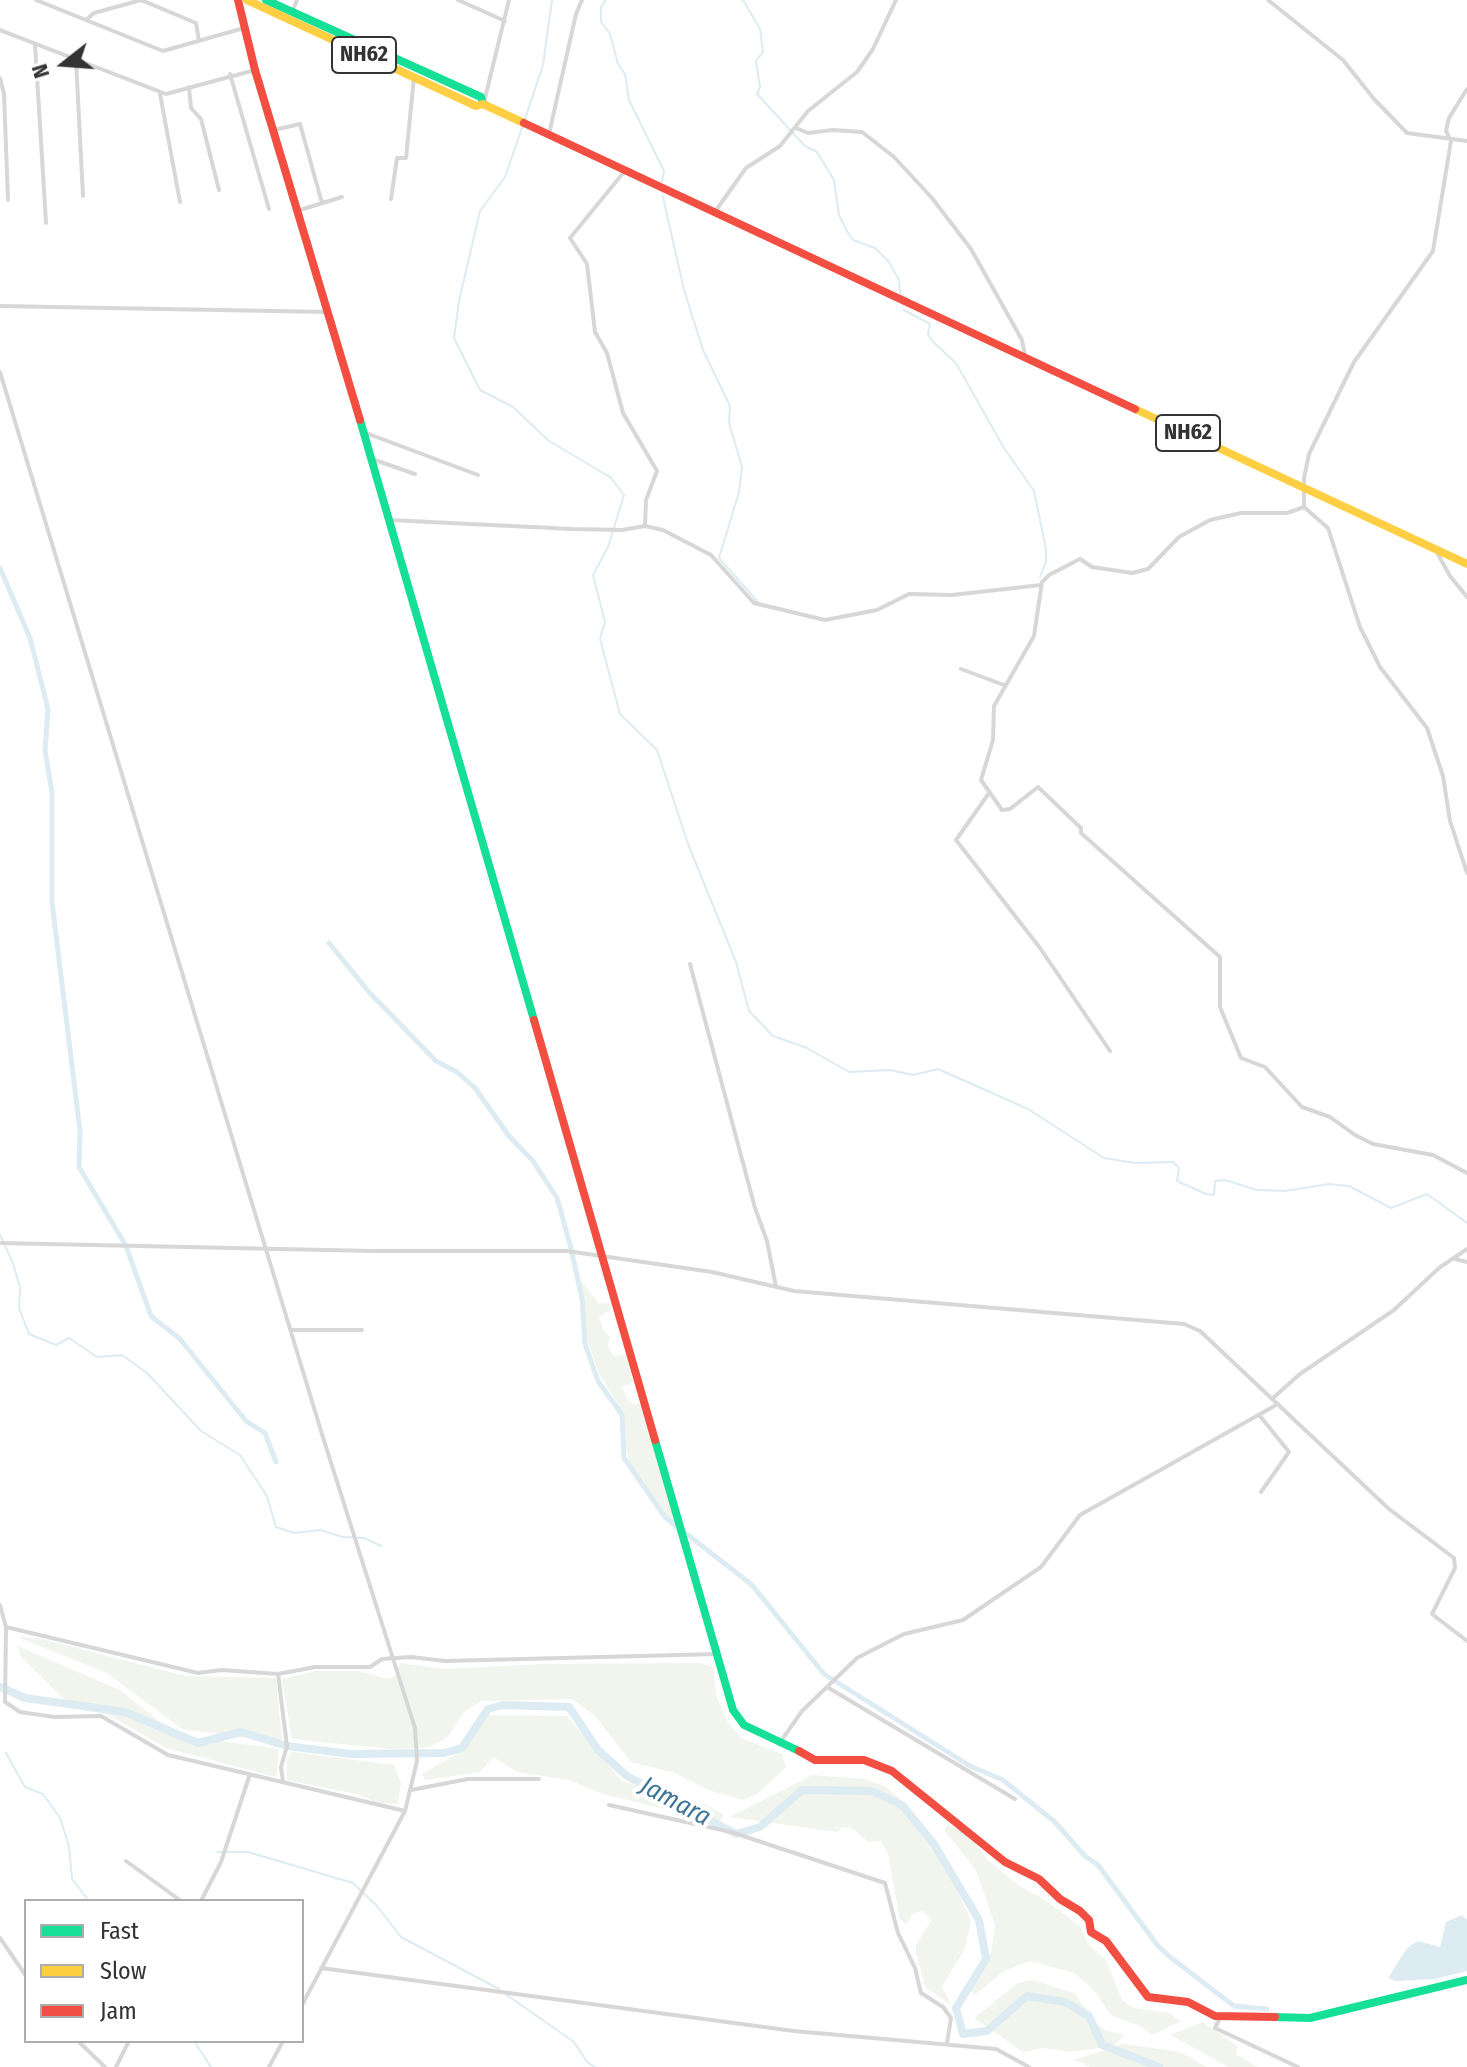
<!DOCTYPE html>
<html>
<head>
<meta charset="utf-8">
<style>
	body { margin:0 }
	#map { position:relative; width:1467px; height:2067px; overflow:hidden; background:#fff; font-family:"Fira Sans Condensed",sans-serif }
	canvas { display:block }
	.legend { position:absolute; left:24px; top:1899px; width:280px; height:144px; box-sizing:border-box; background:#fff; border:2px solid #adadad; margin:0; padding:10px 14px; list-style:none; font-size:24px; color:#333 }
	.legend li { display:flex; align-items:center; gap:16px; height:40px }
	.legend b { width:40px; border:2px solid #adadad }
	.north { position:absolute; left:24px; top:24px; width:80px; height:80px; -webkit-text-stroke:6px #fff; paint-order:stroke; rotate:253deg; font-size:22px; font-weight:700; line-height:32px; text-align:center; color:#333 }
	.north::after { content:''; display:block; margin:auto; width:28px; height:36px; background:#333; clip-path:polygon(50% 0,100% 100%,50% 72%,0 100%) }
</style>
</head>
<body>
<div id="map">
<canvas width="1467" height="2067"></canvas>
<ul class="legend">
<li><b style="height:10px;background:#16e098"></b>Fast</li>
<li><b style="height:10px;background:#ffcf43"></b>Slow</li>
<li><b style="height:10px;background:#f24e42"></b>Jam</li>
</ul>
<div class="north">N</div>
</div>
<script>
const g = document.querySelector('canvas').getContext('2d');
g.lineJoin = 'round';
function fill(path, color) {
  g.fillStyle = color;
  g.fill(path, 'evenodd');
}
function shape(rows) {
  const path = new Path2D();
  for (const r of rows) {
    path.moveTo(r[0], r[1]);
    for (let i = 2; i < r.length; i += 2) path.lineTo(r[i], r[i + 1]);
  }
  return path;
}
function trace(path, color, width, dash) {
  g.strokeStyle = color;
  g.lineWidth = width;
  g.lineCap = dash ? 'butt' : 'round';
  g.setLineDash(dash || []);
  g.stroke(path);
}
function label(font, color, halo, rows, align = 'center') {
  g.font = font + ' "Fira Sans Condensed",sans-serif';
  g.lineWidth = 8;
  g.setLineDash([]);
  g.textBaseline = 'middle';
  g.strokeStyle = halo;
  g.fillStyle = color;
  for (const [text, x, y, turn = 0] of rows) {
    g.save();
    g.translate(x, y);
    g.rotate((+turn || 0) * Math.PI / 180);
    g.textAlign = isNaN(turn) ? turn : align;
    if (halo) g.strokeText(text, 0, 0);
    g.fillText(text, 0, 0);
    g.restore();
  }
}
fill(shape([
	[580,1279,599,1304,610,1303,611,1309,599,1317,604,1331,610,1337,608,1346,614,1356,626,1354,633,1383,622,1386,627,1399,633,1404,642,1403,679,1536,656,1507,629,1461,617,1403,599,1373,588,1343],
	[17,1637,38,1638,186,1676,276,1678,282,1742,182,1729,107,1673],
	[17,1646,120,1690,177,1735,279,1749,276,1777,166,1748,110,1716,64,1699,21,1657],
	[400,1663,443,1669,546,1664,700,1663,713,1667,716,1695,727,1721,741,1738,782,1754,786,1767,756,1795,743,1800,708,1790,675,1773,631,1762,596,1717,572,1699,481,1701,463,1713,447,1738,429,1747,400,1750,292,1739,282,1679,315,1671,360,1671,388,1679,395,1676],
	[484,1715,567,1716,621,1780,664,1796,707,1805,724,1815,718,1822,603,1794,569,1780,517,1772,493,1757,480,1772,425,1780,422,1774,458,1753],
	[292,1752,394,1765,401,1783,398,1804,378,1803,357,1794,287,1780,287,1757],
	[812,1775,864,1779,885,1786,907,1805,940,1854,971,1920,965,1949,942,1986,951,2005,925,1987,916,1952,916,1944,932,1920,922,1911,914,1913,906,1924,900,1920,888,1854,881,1841,868,1842,852,1828,843,1827,837,1832,730,1817],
	[948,1825,968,1834,987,1859,1018,1885,1044,1899,1080,1926,1089,1946,1106,1960,1122,2000,1134,2008,1169,2013,1181,2021,1152,2035,1140,2026,1112,2016,1092,1988,1074,1973,1030,1961,1004,1971,975,1995,970,1991,977,1970,991,1952,995,1925,976,1870,944,1830],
	[1032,1980,1074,1993,1096,2023,1104,2030,1125,2035,1113,2046,1071,2052,1043,2048,1023,2052,974,2018,1018,1983],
	[1203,2022,1237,2046,1236,2054,1257,2067,1229,2067,1170,2035],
	[1123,2044,1180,2052,1207,2067,1091,2067,1074,2060]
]), '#f1f5ed');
fill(shape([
	[1462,1915,1467,1920,1467,1971,1435,1979,1396,1981,1388,1978,1407,1948,1418,1941,1440,1947,1446,1922]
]), '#ddebf3');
trace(shape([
	[606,0,601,7,601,22,610,34,618,64,625,74,629,100,664,171,662,181],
	[743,0,760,29,763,52,756,61,760,87,757,94,805,146,817,152,834,180,839,215,847,231,853,240,875,248,889,262,899,280,900,294,909,299],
	[525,119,543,65,552,0],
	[523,125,505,177,480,211,459,301,454,338,480,390,513,407,549,441,610,477,624,495,608,547,593,575,605,622,600,639,620,714,657,750,688,844,736,962,749,1011,773,1036,807,1048,849,1072,890,1070,913,1075,938,1069,1028,1109,1104,1158,1135,1163,1173,1162,1179,1168,1177,1181,1206,1194,1214,1195,1215,1181,1225,1180,1257,1190,1285,1191,1329,1184,1349,1186,1391,1208,1427,1194,1467,1223],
	[663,197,684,290,703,350,730,406,729,423,742,467,739,492,719,558,758,602],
	[904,310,930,324,928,334,932,341,956,363,1004,448,1034,491,1046,549,1046,562,1040,577],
	[0,1235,13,1263,20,1288,19,1308,29,1334,56,1345,69,1338,97,1357,122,1355,147,1373,201,1431,240,1455,267,1496,276,1527,294,1533,320,1530,343,1537,364,1538,381,1546],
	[6,1753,25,1787,43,1794,60,1818,69,1846,72,1879,89,1901],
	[217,1852,248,1852,353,1883,377,1906,401,1937,499,1989],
	[504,1993,574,2042,587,2062,595,2067],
	[194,2041,211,2067]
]), '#ddebf3', 2);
trace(shape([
	[0,568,30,638,48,709,45,751,52,792,52,902,80,1131,79,1167,126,1246,151,1316,180,1339,246,1421,265,1433,276,1462],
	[329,943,369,992,436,1061,457,1072,475,1088,509,1136,533,1161,557,1198,571,1248],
	[572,1253,582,1299,585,1344,598,1381,622,1415,624,1458,665,1517,752,1585,824,1674,970,1766,1003,1780,1055,1822,1085,1856,1098,1865,1158,1946,1170,1957,1234,2006,1267,2009]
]), '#ddebf3', 5);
trace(shape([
	[0,1687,25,1698,125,1712,198,1743,241,1732,287,1746,351,1754,444,1753,462,1748,488,1709,503,1705,569,1707,598,1750,627,1776,736,1834,760,1827,802,1790,872,1791,902,1805,934,1844,979,1920,986,1959,956,2008,963,2034,987,2031,1027,1996,1065,2002,1089,2016,1102,2045,1159,2067]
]), '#ddebf3', 8);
trace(shape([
	[36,0,163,51,244,28],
	[141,0,196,23,199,41],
	[458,0,505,21],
	[1268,0,1343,60,1374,99,1407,133,1467,141],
	[293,10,297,0],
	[86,20,94,13,141,0],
	[0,30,166,94,255,70],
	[35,44,46,223],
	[76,60,83,196],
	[230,74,269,209],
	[0,78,4,94,8,200],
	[189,87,191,108,201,119,219,190],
	[1467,89,1449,118,1446,131,1451,141,1433,251,1354,362,1309,454,1304,478,1304,507,1328,528,1360,627,1380,667,1427,728,1443,776,1450,821,1467,873],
	[160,94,180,202],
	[484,102,509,0],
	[796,128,808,133,833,130,862,132,894,157,932,198,971,249,1022,340,1025,356],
	[274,130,300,124,322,203],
	[549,134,576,14,582,0],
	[624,172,570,238,587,264,595,332,607,353,623,413,657,471,646,500,645,526],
	[391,199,397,158,406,158,414,77],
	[300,210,342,197],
	[714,213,746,168,780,146,808,111,857,72,873,49,896,0],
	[0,306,328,312],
	[0,372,321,1431,415,1728,417,1761,405,1811],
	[366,433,478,475],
	[372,459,415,474],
	[1304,507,1287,513,1241,513,1210,520,1179,537,1148,569,1132,573,1092,567,1080,559,1049,575,1042,582,1034,636,994,706,993,740,981,780,1002,810,1010,809,1038,787,1081,828,1081,833,1220,957,1220,1007,1241,1058,1265,1067,1302,1107,1330,1117,1355,1135,1373,1144,1433,1155,1467,1173],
	[390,520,572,529,622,530,645,526,663,530,711,555,754,603,825,620,877,610,909,594,952,595,1041,585],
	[1435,549,1450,576,1467,597],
	[961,669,1004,685],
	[989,793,956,840,1040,948,1110,1051],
	[690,964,755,1208,767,1241,776,1287],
	[0,1243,373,1251,567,1251,712,1272,794,1291,1184,1324,1200,1331,1389,1509,1454,1558,1455,1568,1432,1614,1467,1641],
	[1455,1259,1467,1262],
	[290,1330,362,1330],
	[1273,1398,1300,1374,1394,1310,1439,1268,1467,1249],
	[1260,1416,1289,1452,1261,1492],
	[0,1605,6,1627,5,1702,20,1712,54,1717,101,1716,168,1755,405,1811,302,2005],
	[6,1627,198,1673,222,1670,278,1674,315,1667,370,1667,382,1659,411,1657,445,1661,717,1654],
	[278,1674,287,1746,281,1767,283,1782],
	[827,1687,1015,1799],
	[781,1741,802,1711,857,1658,904,1634,963,1620,1041,1567,1080,1515,1278,1404],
	[411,1790,468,1779,539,1779],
	[609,1805,731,1832,885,1883,898,1933,915,1968,921,1993,943,2007,951,2018,947,2043],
	[126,1861,181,1901],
	[201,1901,221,1862,250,1774],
	[0,1938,26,1976],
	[321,1968,794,2031,996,2049,1029,2067],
	[1221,2016,1215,2028,1298,2067],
	[78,2041,105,2067],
	[116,2067,129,2041],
	[269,2067,283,2041]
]), '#d7d7d7', 4);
trace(shape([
	[266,0,481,97,483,104],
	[360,420,534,1020],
	[655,1440,733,1710,744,1725,799,1751],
	[1275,2017,1310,2018,1467,1980]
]), '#16e098', 8);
trace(shape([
	[247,0,476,106,483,104,524,123],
	[1135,409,1467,564]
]), '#ffcf43', 8);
trace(shape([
	[238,0,255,70,360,420],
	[524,123,1135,409],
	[534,1020,655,1440],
	[799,1751,815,1760,864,1760,892,1771,1005,1862,1039,1879,1060,1899,1080,1911,1089,1920,1091,1932,1106,1941,1148,1997,1188,2002,1215,2016,1275,2017]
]), '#f24e42', 8);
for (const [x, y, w] of [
	[364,55,64],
	[1188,433,64]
]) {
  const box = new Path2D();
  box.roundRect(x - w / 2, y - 18, w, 36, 6);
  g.fillStyle = '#fff';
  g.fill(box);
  trace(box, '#333', 2);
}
label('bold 22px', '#333', null, [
	["NH62",364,55],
	["NH62",1188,433]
]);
label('italic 26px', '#3f7597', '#fff', [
	["Jamara",675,1802,28]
]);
</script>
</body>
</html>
